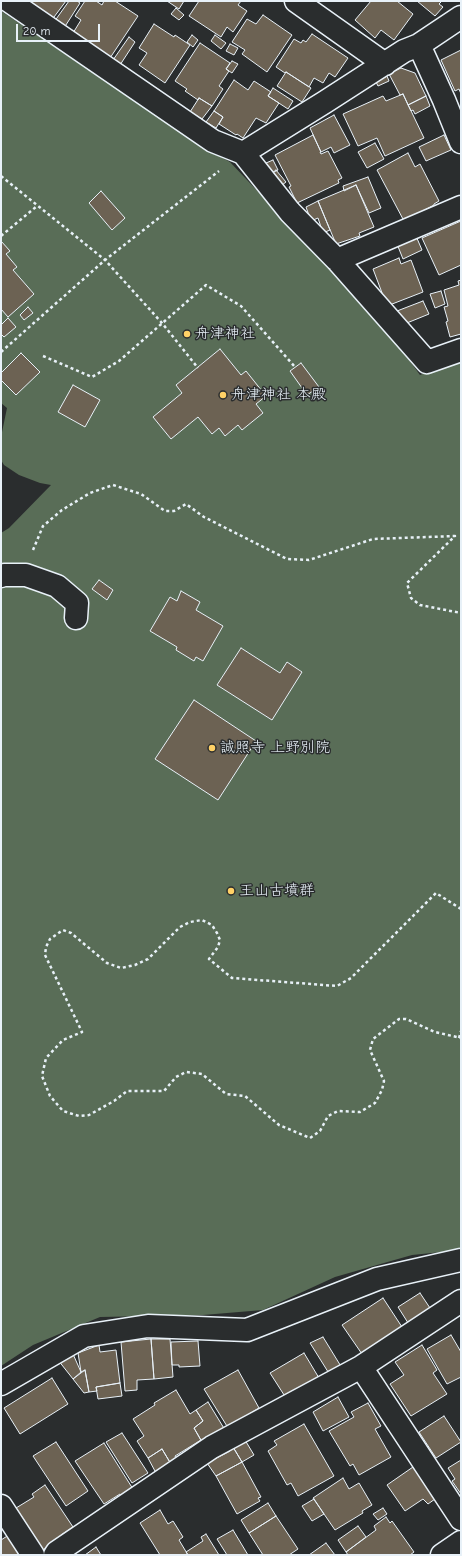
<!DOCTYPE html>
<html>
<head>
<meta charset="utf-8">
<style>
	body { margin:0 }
	#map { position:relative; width:462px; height:1556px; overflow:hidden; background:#2a2d2e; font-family:"Comic Neue",sans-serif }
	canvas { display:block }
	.frame { position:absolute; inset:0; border:2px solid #e8f1f8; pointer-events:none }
	.scale { position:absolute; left:16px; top:24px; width:84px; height:18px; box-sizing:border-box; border:2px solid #e8f1f8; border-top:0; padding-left:5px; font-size:12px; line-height:14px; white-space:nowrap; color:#e8f1f8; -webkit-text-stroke:3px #2a2d2e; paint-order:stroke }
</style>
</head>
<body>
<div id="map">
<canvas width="462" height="1556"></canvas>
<div class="frame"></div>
<div class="scale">20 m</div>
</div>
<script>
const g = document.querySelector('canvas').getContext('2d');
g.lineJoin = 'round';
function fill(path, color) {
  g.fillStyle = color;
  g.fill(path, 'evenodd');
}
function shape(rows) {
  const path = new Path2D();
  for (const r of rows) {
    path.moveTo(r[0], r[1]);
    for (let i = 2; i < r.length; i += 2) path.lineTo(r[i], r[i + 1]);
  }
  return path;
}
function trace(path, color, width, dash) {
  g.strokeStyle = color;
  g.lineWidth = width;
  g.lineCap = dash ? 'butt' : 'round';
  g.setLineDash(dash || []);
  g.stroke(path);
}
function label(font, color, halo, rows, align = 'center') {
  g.font = font + ' "Comic Neue","Klee One",sans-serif';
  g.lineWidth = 3;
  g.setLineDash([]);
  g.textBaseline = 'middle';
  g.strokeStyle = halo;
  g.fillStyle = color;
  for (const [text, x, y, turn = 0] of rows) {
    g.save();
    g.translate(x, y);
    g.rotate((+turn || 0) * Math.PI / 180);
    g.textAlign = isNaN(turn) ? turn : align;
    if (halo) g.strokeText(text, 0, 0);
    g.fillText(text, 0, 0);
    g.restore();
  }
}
fill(shape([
	[1,11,208,150,230,162,284,219,330,264,396,342,420,375,461,359,461,1250,412,1255,335,1277,263,1310,203,1315,100,1317,33,1345,1,1366,1,533,9,528,51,485,40,483,19,475,4,465,1,460,1,437,7,408,1,403]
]), '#596d57');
const building = shape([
	[21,1,66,1,51,21,21,1],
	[69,1,77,1,80,3,64,28,54,22,69,1],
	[85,1,96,1,102,5,104,1,115,1,138,16,110,58,73,33,81,20,75,16,85,1],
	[167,1,184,1,179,9,167,1],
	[199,1,241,1,238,5,247,11,233,32,227,27,221,37,189,16,199,1],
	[371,1,397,1,413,14,394,40,381,30,375,38,355,20,371,1],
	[417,1,442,1,439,4,443,7,435,16,417,1],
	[176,8,184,15,179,20,171,14,176,8],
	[263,15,292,35,267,72,242,54,245,50,232,42,247,19,256,24,263,15],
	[154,24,174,37,175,35,190,45,165,83,139,65,147,53,139,48,154,24],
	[312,34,348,58,335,77,329,73,323,83,314,78,309,87,286,72,285,73,276,67,294,39,301,43,303,40,306,42,312,34],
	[192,35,198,40,193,47,187,42,192,35],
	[215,35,226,43,221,49,211,41,215,35],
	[129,37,135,42,120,65,113,60,129,37],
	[200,43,230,63,226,69,229,71,219,86,223,89,212,106,199,98,198,100,185,91,187,89,175,81,200,43],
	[230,44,238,48,234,55,226,51,230,44],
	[461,50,461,94,459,89,455,91,441,60,461,50],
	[232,61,238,64,232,73,226,69,232,61],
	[401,68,415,73,426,96,408,105,403,94,400,95,389,74,401,68],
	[286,72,311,88,302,102,277,86,286,72],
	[387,76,389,81,378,86,376,82,387,76],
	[234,80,248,90,254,81,271,92,268,96,279,103,266,123,256,118,243,138,237,134,236,135,219,124,223,117,214,111,234,80],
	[273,88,293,101,288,109,268,96,273,88],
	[403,94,424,138,385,156,377,138,358,146,343,114,383,96,386,101,403,94],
	[426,96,430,106,415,114,413,110,411,111,408,105,426,96],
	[199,98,212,106,202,119,190,112,199,98],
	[214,111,223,117,216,128,206,122,214,111],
	[334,115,350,145,334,153,331,147,321,152,310,128,334,115],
	[313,135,321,152,320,152,321,154,328,151,342,178,338,180,339,183,297,203,289,187,291,186,275,155,313,135],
	[444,135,451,150,426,161,419,147,444,135],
	[375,143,384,159,367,168,358,152,375,143],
	[408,153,415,167,420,164,439,201,434,204,434,205,404,221,377,170,408,153],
	[273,160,278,170,272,173,266,163,273,160],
	[276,170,286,182,282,185,272,173,276,170],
	[368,177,381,208,369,213,356,185,344,191,343,186,368,177],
	[356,185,374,227,359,233,360,236,336,244,318,201,356,185],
	[101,191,125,218,112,230,89,203,101,191],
	[318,201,330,230,323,233,318,218,311,221,306,207,318,201],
	[461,221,461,265,439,275,422,238,461,221],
	[416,236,422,250,403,259,397,244,416,236],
	[1,241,10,251,6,254,17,267,13,270,34,294,8,317,1,309,1,241],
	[399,258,401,264,411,260,423,292,387,306,373,269,399,258],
	[461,280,461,334,450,337,446,322,448,321,444,307,448,306,444,290,459,285,458,281,461,280],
	[441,291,445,304,435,308,430,294,441,291],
	[423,301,429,314,402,325,397,311,423,301],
	[28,307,33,313,24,320,20,315,28,307],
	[8,318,16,327,4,337,1,334,1,325,8,318],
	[220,349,241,375,246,371,266,396,256,404,263,413,242,430,238,425,225,436,219,428,212,434,198,417,171,439,153,417,182,393,176,385,220,349],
	[21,353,40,372,16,395,1,380,1,373,21,353],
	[301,363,319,387,307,395,290,371,301,363],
	[73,385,100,400,85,427,58,412,73,385],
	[99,580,113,590,107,600,92,589,99,580],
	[181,591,200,602,196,610,223,626,203,661,196,657,194,661,176,650,177,647,150,631,170,597,177,601,181,591],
	[241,648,280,673,287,662,302,672,272,720,217,685,241,648],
	[194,700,256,741,218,800,155,759,194,700],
	[420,1293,432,1311,410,1326,398,1307,420,1293],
	[383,1298,402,1327,362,1354,342,1325,383,1298],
	[451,1335,461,1352,461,1377,447,1384,427,1349,451,1335],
	[323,1337,342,1368,330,1375,310,1343,323,1337],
	[151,1339,154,1379,137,1380,137,1390,125,1391,121,1342,151,1339],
	[151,1339,170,1339,173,1377,154,1379,151,1339],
	[198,1341,200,1366,179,1367,179,1365,172,1365,171,1342,198,1341],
	[99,1345,100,1352,116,1350,120,1383,96,1387,97,1391,89,1392,85,1370,81,1372,78,1353,99,1345],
	[422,1345,437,1370,433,1373,447,1394,411,1416,390,1384,404,1375,395,1362,422,1345],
	[304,1353,319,1378,286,1398,270,1373,304,1353],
	[73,1354,81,1372,73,1379,58,1360,73,1354],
	[85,1370,89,1392,84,1393,73,1379,85,1370],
	[238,1370,259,1408,249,1414,251,1419,230,1431,204,1389,238,1370],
	[52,1378,68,1404,20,1434,4,1408,52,1378],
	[120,1383,122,1396,98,1399,96,1387,120,1383],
	[176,1390,190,1414,196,1410,203,1421,194,1428,201,1440,175,1456,177,1460,171,1464,162,1449,148,1458,137,1441,144,1436,133,1419,155,1405,154,1403,176,1390],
	[338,1397,349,1417,323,1431,313,1412,338,1397],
	[208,1402,225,1430,203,1444,194,1428,203,1421,196,1410,208,1402],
	[368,1403,381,1426,375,1429,391,1457,359,1475,353,1464,350,1466,329,1431,354,1417,351,1412,368,1403],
	[444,1416,461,1442,436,1458,419,1432,444,1416],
	[304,1424,334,1476,298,1496,291,1483,287,1485,268,1451,277,1445,274,1441,304,1424],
	[122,1433,148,1473,132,1483,106,1442,122,1433],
	[245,1440,254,1455,242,1462,233,1447,245,1440],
	[56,1442,88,1491,66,1506,33,1456,56,1442],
	[104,1443,133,1489,122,1496,120,1494,104,1504,75,1461,104,1443],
	[233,1447,242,1462,216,1476,207,1463,230,1451,229,1449,233,1447],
	[162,1449,171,1464,156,1473,148,1458,162,1449],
	[461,1460,461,1494,452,1481,455,1479,448,1468,461,1460],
	[242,1462,261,1497,258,1498,260,1501,237,1514,216,1476,242,1462],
	[413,1467,435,1499,428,1504,423,1499,405,1511,387,1485,413,1467],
	[343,1478,349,1489,359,1483,372,1505,362,1511,363,1513,335,1530,313,1498,343,1478],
	[45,1485,73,1527,61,1535,62,1538,41,1551,21,1521,24,1520,16,1508,34,1497,32,1494,45,1485],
	[314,1499,324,1514,312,1521,302,1506,314,1499],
	[268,1503,276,1516,249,1533,241,1520,268,1503],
	[383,1508,387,1514,378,1520,373,1514,383,1508],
	[160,1510,168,1524,173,1521,183,1537,179,1540,188,1555,160,1555,140,1523,160,1510],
	[276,1516,298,1549,289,1555,263,1555,249,1533,276,1516],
	[386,1517,390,1523,392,1521,414,1552,410,1555,348,1555,346,1552,376,1530,374,1526,386,1517],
	[358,1526,366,1537,346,1552,338,1540,358,1526],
	[233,1530,248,1555,227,1555,217,1539,233,1530],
	[12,1533,26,1555,1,1555,1,1540,12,1533],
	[206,1534,219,1555,188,1555,186,1552,203,1541,201,1537,206,1534],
	[326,1543,335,1555,309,1555,326,1543],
	[96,1547,101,1555,85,1555,96,1547]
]);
fill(building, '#6c6253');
trace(building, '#e8f1f8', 1);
const minor = shape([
	[9,1,213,141,243,153,290,212,337,260,427,362,461,350],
	[296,1,385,64],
	[419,45,461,17],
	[243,153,325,102,404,51,419,45,444,100,461,142],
	[337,260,461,207],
	[1,576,4,575,26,575,57,586,77,603,76,618],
	[361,1367,461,1519],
	[1,1384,84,1336,148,1326,247,1330,377,1279,461,1260],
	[1,1506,33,1555],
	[55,1555,57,1552,212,1447,361,1367,461,1301],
	[442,1555,461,1542]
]);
trace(minor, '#e8f1f8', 25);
trace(shape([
	[1,176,105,260,162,323,198,368],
	[1,236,37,206],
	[1,352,105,260,219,171],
	[43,356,92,377,119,361,206,285,241,306,295,367],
	[33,550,43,526,62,510,90,493,113,485,141,494,165,511,174,511,186,504,204,517,287,559,309,560,373,539,455,536,407,583,411,598,420,605,461,613],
	[461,909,436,893,351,978,337,986,232,978,209,959,218,947,220,940,217,933,212,925,202,920,190,922,180,927,148,959,135,965,121,968,107,963,71,933,63,930,50,939,46,947,45,955,82,1032,63,1040,46,1058,42,1076,50,1096,63,1111,79,1116,89,1115,114,1101,127,1091,164,1091,176,1077,186,1072,202,1074,226,1094,245,1096,279,1125,310,1138,320,1131,328,1116,338,1111,360,1112,375,1103,382,1090,384,1081,370,1050,373,1039,399,1019,406,1019,435,1032,461,1038],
	[459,1038,461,1031]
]), '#e8f1f8', 2.5, [3, 3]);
trace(minor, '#2a2d2e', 22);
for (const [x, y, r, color] of [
	[187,334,4,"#ffd166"],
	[223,395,4,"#ffd166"],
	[212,748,4,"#ffd166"],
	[231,891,4,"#ffd166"]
]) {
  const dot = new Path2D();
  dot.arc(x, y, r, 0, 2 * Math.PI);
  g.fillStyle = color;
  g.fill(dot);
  trace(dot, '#2a2d2e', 1.5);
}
label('15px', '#e8f1f8', '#2a2d2e', [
	["舟津神社",195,334],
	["舟津神社 本殿",231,395],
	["誠照寺 上野別院",220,748],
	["王山古墳群",239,891]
], 'left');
</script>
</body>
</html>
